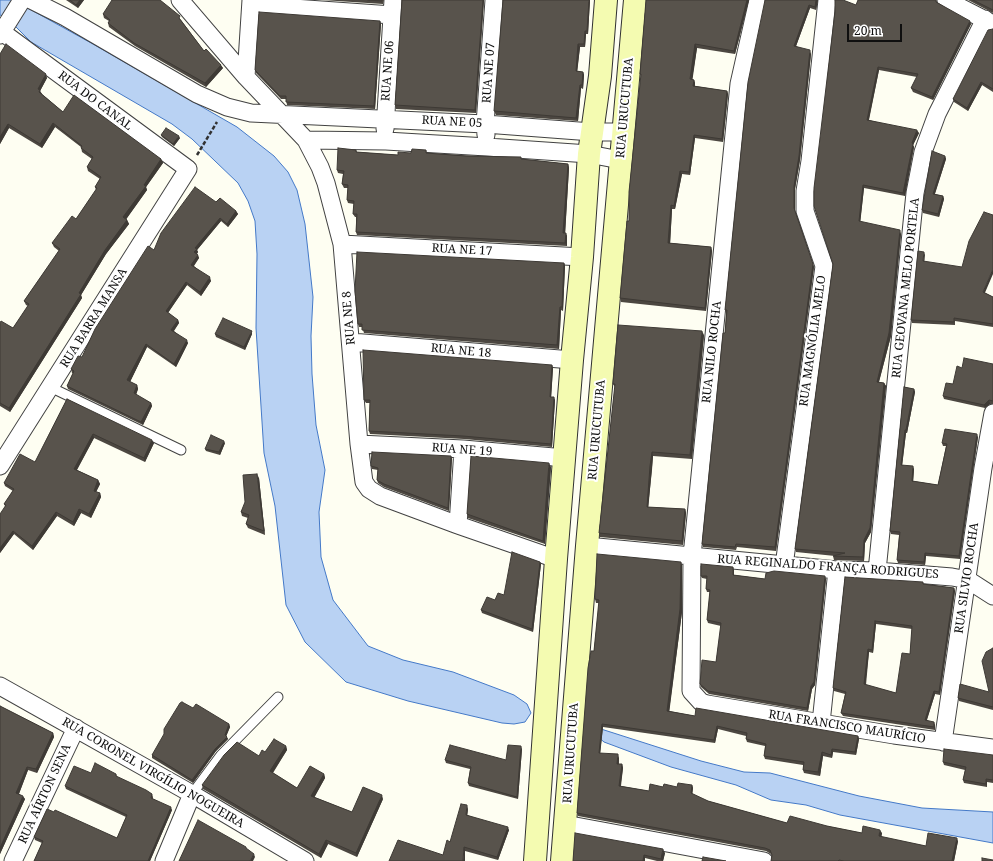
<!DOCTYPE html>
<html>
<head>
<meta charset="utf-8">
<style>
	body { margin:0 }
	#map { position:relative; width:993px; height:861px; overflow:hidden; background:#fefef2; font-family:"Noto Serif",serif }
	canvas { display:block }
	.scale { position:absolute; left:847px; top:24px; width:55px; height:18px; box-sizing:border-box; border:2px solid #0f0f0f; border-top:0; padding-left:5px; font-size:12px; line-height:14px; white-space:nowrap; color:#0f0f0f; -webkit-text-stroke:3px #fff; paint-order:stroke }
</style>
</head>
<body>
<div id="map">
<canvas width="993" height="861"></canvas>
<div class="scale">20 m</div>
</div>
<script>
const g = document.querySelector('canvas').getContext('2d');
g.lineJoin = 'round';
function fill(path, color) {
  g.fillStyle = color;
  g.fill(path, 'evenodd');
}
function shape(rows) {
  const path = new Path2D();
  for (const r of rows) {
    path.moveTo(r[0], r[1]);
    for (let i = 2; i < r.length; i += 2) path.lineTo(r[i], r[i + 1]);
  }
  return path;
}
function trace(path, color, width, dash) {
  g.strokeStyle = color;
  g.lineWidth = width;
  g.lineCap = dash ? 'butt' : 'round';
  g.setLineDash(dash || []);
  g.stroke(path);
}
function label(font, color, halo, rows, align = 'center') {
  g.font = font + ' "Noto Serif",serif';
  g.lineWidth = 4;
  g.setLineDash([]);
  g.textBaseline = 'middle';
  g.strokeStyle = halo;
  g.fillStyle = color;
  for (const [text, x, y, turn = 0] of rows) {
    g.save();
    g.translate(x, y);
    g.rotate((+turn || 0) * Math.PI / 180);
    g.textAlign = isNaN(turn) ? turn : align;
    if (halo) g.strokeText(text, 0, 0);
    g.fillText(text, 0, 0);
    g.restore();
  }
}
const water = shape([
	[0,0,12,0,2,16,0,15,0,0],
	[26,7,93,44,237,127,274,156,288,172,297,190,305,224,313,297,311,336,312,374,316,425,325,470,319,512,321,557,333,600,368,646,403,660,453,672,514,695,527,704,531,713,525,722,514,724,502,723,408,701,346,682,305,642,286,605,275,506,264,453,256,328,257,254,255,221,248,201,238,183,192,139,172,124,31,42,14,25,26,7],
	[601,729,701,761,744,772,770,773,859,796,922,808,993,812,993,843,840,815,806,805,771,800,736,785,671,767,604,742,596,735,601,729]
]);
fill(water, '#b9d2f3');
trace(water, '#4479c7', 1);
const lane = shape([
	[50,387,181,450],
	[192,794,221,755,278,697]
]);
const street = shape([
	[31,0,65,17,197,94,227,107,251,113,485,124,592,132,623,132],
	[180,0,246,77,306,140,320,167,326,183,342,244,359,444,364,482,369,489,380,496,458,525,556,559],
	[758,0,739,84,692,556,691,691,701,702,707,704,894,735,993,748],
	[946,0,993,24],
	[251,5,392,15],
	[0,35,22,0],
	[246,77,251,0],
	[385,129,393,0],
	[486,135,485,124,494,0],
	[306,140,386,141,487,147,589,154,620,160],
	[342,244,582,257],
	[351,342,572,360],
	[359,444,463,449,565,458],
	[0,466,188,169,2,32],
	[458,525,463,449],
	[587,546,837,570,877,571,952,577,968,580,993,596],
	[784,566,824,266,805,211,805,191,810,161,827,0],
	[877,571,915,193,923,152,937,114,985,19],
	[0,686,192,794,305,861],
	[821,723,837,570],
	[943,742,983,468,993,413],
	[565,824,764,861],
	[13,861,76,728],
	[164,861,192,794]
]);
const secondary = shape([
	[535,861,556,559,572,360,582,257,589,154,600,76,606,0],
	[562,861,587,546,635,0]
]);
trace(lane, '#424242', 11);
trace(street, '#424242', 19);
trace(secondary, '#313131', 24);
trace(shape([
	[197,155,217,122]
]), '#313131', 2.5, [4, 2]);
trace(lane, '#fff', 9);
trace(street, '#fff', 17);
trace(secondary, '#f4fbb1', 22);
fill(shape([
	[66,0,84,0,78,8],
	[322,0,384,0,383,4],
	[402,0,484,0,476,113,396,109,395,105],
	[590,0,588,34,586,34,585,47,580,47,577,71,583,72,584,75,583,89,581,88,578,121,496,115,494,111],
	[646,0,749,0,735,54,697,48,692,79,694,80,695,83,695,86,727,91,728,94,723,142,695,138,690,175,682,174,675,209,672,209,670,243,711,247,712,251,706,311,621,302,620,298,629,221,641,77,640,74],
	[765,0,818,0,816,10,810,8,796,46,811,54,800,160,795,189,795,211,814,267,776,551,737,547,736,550,703,547,702,544,725,333,726,313,725,310],
	[936,0,937,2,971,24,933,100,913,92,911,88,917,77,879,70,869,120,919,133,913,145,914,147,905,196,864,188,860,222,901,234,891,336,879,382,884,383,886,386,871,532,865,543,864,561,834,560,833,556,835,556,796,552,795,549,833,264,835,12,856,5],
	[968,0,993,0,993,13],
	[161,1,181,20,204,51,223,68,206,87,135,46,109,27,108,23,109,21,104,18,103,14],
	[380,21,381,24,375,109,287,105,286,99,281,99,256,73,255,70],
	[993,29,993,92,982,85,968,111,954,102,953,99],
	[0,54,47,78,40,91,42,94,63,112,161,159,163,163,146,187,147,190,126,219,127,220,129,224,106,254,81,295,82,298,10,412,0,406,0,323,13,328,28,306,26,305,24,301,59,251,54,247,52,243,76,219,96,190,95,187,100,179,88,171,87,167,92,159,82,152,81,147,55,127,42,148,9,128,0,144],
	[161,135,180,138,174,146,162,137],
	[356,150,357,152,398,155,426,150,427,153,522,159,568,164,569,168,565,233,567,236,567,246,357,235,356,232,356,217,355,217,353,214,354,204,348,203,347,200,348,188,344,188,342,184,343,174,338,173,337,170],
	[945,156,946,159,935,194,943,196,944,199,939,217,923,213,922,210],
	[216,202,236,211,238,214,228,227,221,221,197,250,198,252,197,254,199,258,194,266,211,281,201,296,187,285,168,313,178,320,179,323,174,331,188,343,176,367,147,347,130,382,137,385,138,389,136,395,151,403,152,406,143,425,68,389,67,386,73,373,72,373,71,369,82,357,154,250],
	[925,255,924,261,993,297,993,327,955,321,955,325,912,323,911,320],
	[564,263,565,266,563,311,561,310,559,349,364,333,362,327,359,327,358,324],
	[215,334,252,334,245,350,216,337],
	[704,335,692,459,653,456,652,470,648,507,685,509,686,513,683,545,600,537,599,533,615,387,613,384],
	[993,364,993,404,990,404,985,408,944,399,943,396,953,384,962,368],
	[552,365,553,368,551,397,555,400,552,447,464,439,370,434,369,431,370,403,366,403,364,400],
	[904,387,914,389,915,392,907,433,906,433,902,465,914,469,913,481,938,485,946,446,943,446,942,443,978,437,960,559,926,556,925,565,898,563,897,560,899,535,891,534,890,531],
	[67,399,154,443,145,462,94,438,77,470,98,480,100,484,96,492,100,493,101,497,91,518,81,513,74,526,57,516,33,550,14,534,0,553,5,506,4,504,13,491,5,486,4,483,35,462],
	[225,443,220,455,206,451,205,449],
	[452,458,449,511,384,487,378,483,377,480,378,470,372,469,371,466],
	[551,467,545,544,468,518,467,514],
	[259,478,265,535,248,528,246,524,248,518,242,516,241,512],
	[540,562,541,564,533,632,482,613,481,610,495,600,504,595],
	[682,565,682,612,669,711,695,716,858,736,859,739,856,755,833,752,832,758,823,756,820,776,804,773,803,770,803,765,765,759,764,756,765,746,747,742,746,739,746,736,718,729,715,743,603,727,600,753,619,758,619,764,622,764,623,768,621,786,649,791,663,787,677,787,692,785,693,788,692,794,708,801,787,823,827,826,862,833,882,833,881,837,926,846,958,841,954,861,771,861,772,856,771,854,766,851,578,816,577,813,599,603,596,603,595,599],
	[734,570,734,575,765,579,826,579,815,685,812,689,808,711,709,694,701,687,700,684,716,662,721,626,708,623,707,620,710,592,707,592,706,589,707,579,702,578,701,576],
	[845,577,924,584,954,588,955,591,940,695,935,694,927,720,935,725,935,730,843,716,841,713,845,694,834,691,833,688],
	[876,624,912,629,910,654,896,693,866,685,869,652,873,653],
	[993,648,993,710,959,701,958,698,989,692],
	[0,706,53,733,54,737,37,773,28,770,19,794,25,799,0,854],
	[193,708,229,724,230,727,226,736,228,739,216,751,193,783,152,758,152,755],
	[286,746,287,750,273,773,297,788,324,774,325,778,314,797,352,812,383,799,357,857,328,844,321,858,203,789,202,785,259,756,265,752],
	[522,749,518,799,469,786,468,783,470,769,446,763,445,760,506,760],
	[993,755,993,783,987,782,987,787,964,783,963,780,965,770,944,765,943,762],
	[91,773,116,774,117,777,152,794,153,797,153,799,172,810,150,861,34,861,42,843,35,840,34,837,54,812,117,838,126,817,66,789,65,786],
	[468,809,467,815,509,830,498,860,465,851,443,855],
	[665,853,663,861,657,861,645,858,645,861,573,861]
]), '#4c4741');
fill(shape([
	[80,0,84,0,78,8,76,5],
	[483,0,484,0,476,113,475,110],
	[589,0,590,0,588,34,587,31],
	[747,0,749,0,735,54,734,51],
	[816,0,818,0,816,10,815,7],
	[809,5,810,8,795,49,794,46],
	[380,21,381,24,375,109,374,106],
	[970,21,971,24,933,100,932,97],
	[585,31,586,34,585,47,584,44],
	[578,44,580,47,577,74,576,71],
	[695,44,697,48,692,83,690,79],
	[810,50,811,54,800,160,795,189,795,211,814,267,776,551,775,547,794,186],
	[221,65,223,68,206,87,205,83],
	[878,67,879,70,868,123,867,120],
	[583,72,584,75,583,89,582,85],
	[46,74,47,78,40,91,42,94,40,96,38,89],
	[694,80,695,83,694,90,693,86],
	[981,82,982,85,968,111,967,108],
	[580,85,581,88,578,121,576,118],
	[727,91,728,94,723,142,722,139],
	[53,123,55,127,42,148,40,144],
	[8,124,9,128,0,144,0,137],
	[917,130,919,133,913,145,914,147,905,196,903,193,912,143],
	[694,135,695,138,690,175,689,172],
	[179,136,180,138,174,146,173,144],
	[945,156,946,159,934,196,933,194],
	[161,159,163,163,146,187,147,190,125,221,123,217,144,185],
	[568,164,569,168,565,236,563,233],
	[680,171,682,174,675,209,674,206],
	[863,185,864,188,860,225,859,221],
	[943,196,944,199,939,217,938,214],
	[671,205,672,209,670,246,668,243],
	[236,211,238,214,228,227,227,224],
	[220,218,221,221,197,250,198,252,195,256,194,252,195,248],
	[127,220,129,224,106,254,81,295,82,298,10,412,9,408,105,250],
	[900,230,901,234,891,336,878,385,877,382],
	[566,233,567,236,567,246,565,243],
	[711,247,712,251,706,311,705,308],
	[924,252,925,255,924,264,923,261],
	[198,255,199,258,192,268,191,265],
	[564,263,565,266,563,311,562,307],
	[993,269,993,274,984,295,983,292],
	[210,277,211,281,201,296,200,292],
	[186,282,187,285,167,314,166,311],
	[560,307,561,310,559,349,557,345],
	[178,320,179,323,172,333,171,330],
	[252,331,252,334,245,350,244,347],
	[702,331,704,335,692,459,690,455],
	[187,340,188,343,176,367,174,364],
	[146,344,147,347,129,384,127,380],
	[552,365,553,368,551,400,550,397],
	[884,383,886,386,871,532,865,543,864,561,863,557,864,540],
	[137,385,138,389,135,397,134,393],
	[914,389,915,392,907,433,906,430],
	[554,397,555,400,552,447,551,444],
	[989,400,990,404,985,408,984,405],
	[151,403,152,406,143,425,141,422],
	[905,430,906,433,902,467,901,465],
	[93,434,94,438,75,473,74,469],
	[977,434,978,437,960,559,959,556],
	[152,440,154,443,145,462,144,458],
	[224,441,225,443,220,455,219,452],
	[652,452,653,456,648,511,647,507],
	[451,456,452,458,449,511,448,508],
	[549,463,551,467,545,544,543,541],
	[913,466,914,469,913,484,912,481],
	[257,474,259,478,265,535,264,531],
	[98,480,100,484,95,494,94,491],
	[100,493,101,497,91,518,89,514],
	[79,509,81,513,74,526,73,522],
	[685,509,686,513,683,545,682,541],
	[56,512,57,516,33,550,32,546],
	[13,531,14,534,0,553,0,548],
	[925,553,926,556,925,565,924,562],
	[540,562,541,564,533,632,532,629],
	[681,562,682,565,682,612,669,714,667,711],
	[733,567,734,570,734,578,733,575],
	[825,576,826,579,815,685,812,689,808,711,807,708],
	[954,588,955,591,940,695,939,692],
	[875,621,876,624,873,653,872,650],
	[868,649,869,652,865,687,864,684],
	[934,691,935,694,926,722,925,720],
	[934,722,935,725,935,730,934,727],
	[229,724,230,727,226,737,225,735],
	[602,724,603,727,600,756,599,753],
	[717,726,718,729,715,743,714,740],
	[53,733,54,737,37,773,36,769],
	[858,736,859,739,856,755,855,752],
	[227,737,228,739,216,751,193,783,192,780,215,749],
	[286,746,287,750,271,775,270,771],
	[521,746,522,749,518,799,517,797],
	[832,749,833,752,832,758,831,755],
	[822,752,823,756,820,776,818,772],
	[618,754,619,758,618,767,617,764],
	[622,764,623,768,620,789,619,786],
	[27,767,28,770,18,796,16,793],
	[324,774,325,778,313,800,311,796],
	[986,779,987,782,987,787,986,784],
	[692,785,693,788,692,797,691,793],
	[382,795,383,799,357,857,356,853],
	[23,796,25,799,0,854,0,848],
	[467,805,468,809,467,818,466,815],
	[171,807,172,810,150,861,148,861],
	[508,827,509,830,498,860,497,857],
	[880,830,882,833,881,839,879,836],
	[957,838,958,841,954,861,952,861],
	[326,840,328,844,321,858,319,854],
	[464,847,465,851,465,861,463,861],
	[663,849,665,853,663,861,662,861,661,859],
	[254,854,255,857,253,861,250,861],
	[644,855,645,858,645,861,643,861]
]), '#3e3a35');
const building = shape([
	[70,0,80,0,76,5,70,0],
	[112,0,160,0,180,16,179,18,204,51,206,49,221,65,205,83,134,43,108,23,110,20,103,14,112,0],
	[368,0,382,0,382,1,368,0],
	[402,0,483,0,475,110,395,105,402,0],
	[503,0,589,0,587,31,585,31,584,44,578,44,576,71,583,72,582,85,580,85,576,118,494,111,503,0],
	[646,0,747,0,734,51,695,44,690,79,694,80,693,86,727,91,722,139,694,135,689,172,680,171,674,206,671,205,668,243,711,247,705,308,620,298,627,221,629,221,629,192,641,74,640,74,646,0],
	[765,0,816,0,815,7,809,5,794,46,810,50,799,156,794,186,794,208,813,264,775,547,736,544,735,547,702,544,723,333,725,333,727,310,725,310,748,82,765,0],
	[835,0,843,0,856,5,858,0,936,0,936,2,970,21,932,97,911,88,918,74,878,67,867,120,917,130,912,143,913,144,903,193,863,185,859,221,900,230,889,333,877,382,884,383,870,528,864,540,863,557,833,556,845,553,795,549,833,264,814,206,814,188,835,12,835,0],
	[973,0,993,0,993,10,973,0],
	[259,12,380,21,374,106,286,102,286,96,280,96,255,70,259,12],
	[993,29,993,89,981,82,967,108,953,99,988,30,993,29],
	[6,44,46,74,38,89,40,90,39,92,63,112,74,95,161,159,144,185,146,186,123,217,127,220,105,250,79,293,81,294,9,408,0,403,0,323,1,321,13,328,29,304,24,301,60,249,52,243,72,216,76,219,97,188,95,187,101,177,87,167,93,157,81,148,82,146,53,123,40,144,8,124,0,137,0,54,6,44],
	[166,128,179,136,173,144,161,135,166,128],
	[338,148,356,150,356,152,398,155,398,152,411,153,412,149,426,150,426,153,466,156,521,157,521,159,568,164,563,233,566,233,565,243,356,232,357,214,353,214,354,201,347,200,348,185,342,184,344,171,337,170,338,148],
	[932,151,945,156,933,194,943,196,938,214,922,210,932,151],
	[195,187,216,202,220,198,236,211,227,224,220,218,195,248,197,249,194,252,198,255,191,265,210,277,200,292,186,282,166,311,178,320,171,330,187,340,174,364,146,344,127,380,137,385,134,393,151,403,141,422,67,386,74,371,71,369,78,356,82,357,95,329,148,246,154,250,161,233,195,187],
	[984,212,993,215,993,269,983,292,993,297,993,324,954,318,954,322,911,320,918,251,924,252,923,261,962,267,969,241,984,212],
	[357,252,564,263,562,307,560,307,557,345,362,330,362,324,358,324,355,291,357,252],
	[223,318,252,331,244,347,215,334,223,318],
	[618,325,702,331,690,455,652,452,650,466,647,507,685,509,682,541,599,533,615,384,613,384,618,325],
	[363,350,552,365,550,397,554,397,551,444,463,436,369,431,370,400,364,400,363,350],
	[964,358,993,364,993,401,989,400,984,405,943,396,946,383,953,384,957,366,962,368,964,358],
	[904,387,914,389,906,430,905,430,901,465,913,466,912,481,938,485,947,444,942,443,945,429,977,434,959,556,925,553,924,562,897,560,900,532,890,531,904,387],
	[67,399,152,440,144,458,93,434,74,469,98,480,94,491,100,493,89,514,79,509,73,522,56,512,32,546,13,531,0,548,0,514,6,505,4,504,14,489,4,483,20,454,35,462,67,399],
	[211,435,224,441,219,452,205,449,211,435],
	[372,452,451,456,448,508,384,484,377,480,378,468,371,466,372,452],
	[471,456,549,463,543,541,467,514,471,456],
	[257,474,264,531,246,524,249,515,241,512,245,502,243,475,257,474],
	[512,552,540,562,532,629,481,610,487,597,495,600,498,593,504,595,512,552],
	[597,554,681,562,680,609,667,711,695,716,696,708,858,736,855,752,832,749,831,755,822,752,818,772,803,770,804,762,764,756,766,744,746,739,747,733,717,726,714,740,602,724,599,753,618,754,617,764,622,764,619,786,649,791,650,784,663,787,664,784,677,787,678,783,692,785,691,793,708,801,787,823,790,816,827,826,862,833,863,826,880,830,879,836,926,846,928,833,957,838,952,861,844,861,839,860,838,861,771,861,772,855,770,850,765,848,577,813,588,668,591,651,594,651,599,600,595,599,597,554],
	[701,564,733,567,733,575,765,579,766,573,774,571,825,576,814,682,811,686,807,708,708,691,700,684,702,660,716,662,721,623,707,620,710,590,706,589,707,576,701,576,701,564],
	[845,577,923,582,923,584,954,588,939,692,934,691,925,720,934,722,934,727,841,713,846,692,833,688,845,577],
	[875,621,912,626,910,654,902,653,896,693,864,684,868,649,872,650,875,621],
	[993,648,993,707,958,698,960,684,989,692,982,661,986,652,993,648],
	[182,702,193,708,196,704,229,724,225,735,227,737,215,749,192,780,152,755,164,734,164,729,180,703,182,702],
	[0,706,53,733,36,769,27,767,16,793,23,796,0,848,0,706],
	[274,739,286,746,270,771,297,788,310,766,324,774,311,796,352,812,363,787,382,795,356,853,326,840,319,854,202,785,224,755,237,742,259,756,262,750,265,752,274,739],
	[450,745,506,760,508,745,521,746,517,797,468,783,471,767,445,760,450,745],
	[944,749,993,755,993,780,986,779,986,784,963,780,966,767,943,762,944,749],
	[95,763,116,774,116,776,146,790,152,794,151,798,171,807,148,861,34,861,43,841,34,837,47,809,54,812,55,810,117,838,127,815,65,786,74,766,91,773,95,763],
	[461,804,467,805,466,815,508,827,497,857,464,847,463,861,389,861,398,840,443,855,447,840,450,842,461,804],
	[198,820,246,847,246,848,254,854,250,861,179,861,198,820],
	[575,833,663,849,661,859,644,855,643,861,573,861,575,833],
	[703,857,726,861,702,861,703,857],
	[982,858,993,860,993,861,982,861,982,858]
]);
fill(building, '#58534c');
trace(building, '#3e3a35', 1);
label('12px', '#0f0f0f', '#fff', [
	["RUA NE 06",388,71,-86],
	["RUA NE 07",489,73,-86],
	["RUA DO CANAL",95,101,37],
	["RUA URUCUTUBA",625,108,-85],
	["RUA NE 05",452,122,3],
	["RUA NE 17",462,250,3],
	["RUA GEOVANA MELO PORTELA",906,288,-84],
	["RUA BARRA MANSA",94,318,-58],
	["RUA NE 8",349,318,-95],
	["RUA MAGNÓLIA MELO",813,341,-82],
	["RUA NE 18",461,351,5],
	["RUA NILO ROCHA",712,352,-84],
	["RUA URUCUTUBA",597,430,-85],
	["RUA NE 19",462,450,4],
	["RUA REGINALDO FRANÇA RODRIGUES",828,567,4],
	["RUA SILVIO ROCHA",967,578,-82],
	["RUA FRANCISCO MAURÍCIO",847,727,9],
	["RUA URUCUTUBA",571,753,-86],
	["RUA CORONEL VIRGÍLIO NOGUEIRA",153,773,30],
	["RUA AÍRTON SENA",45,794,-65]
]);
</script>
</body>
</html>
